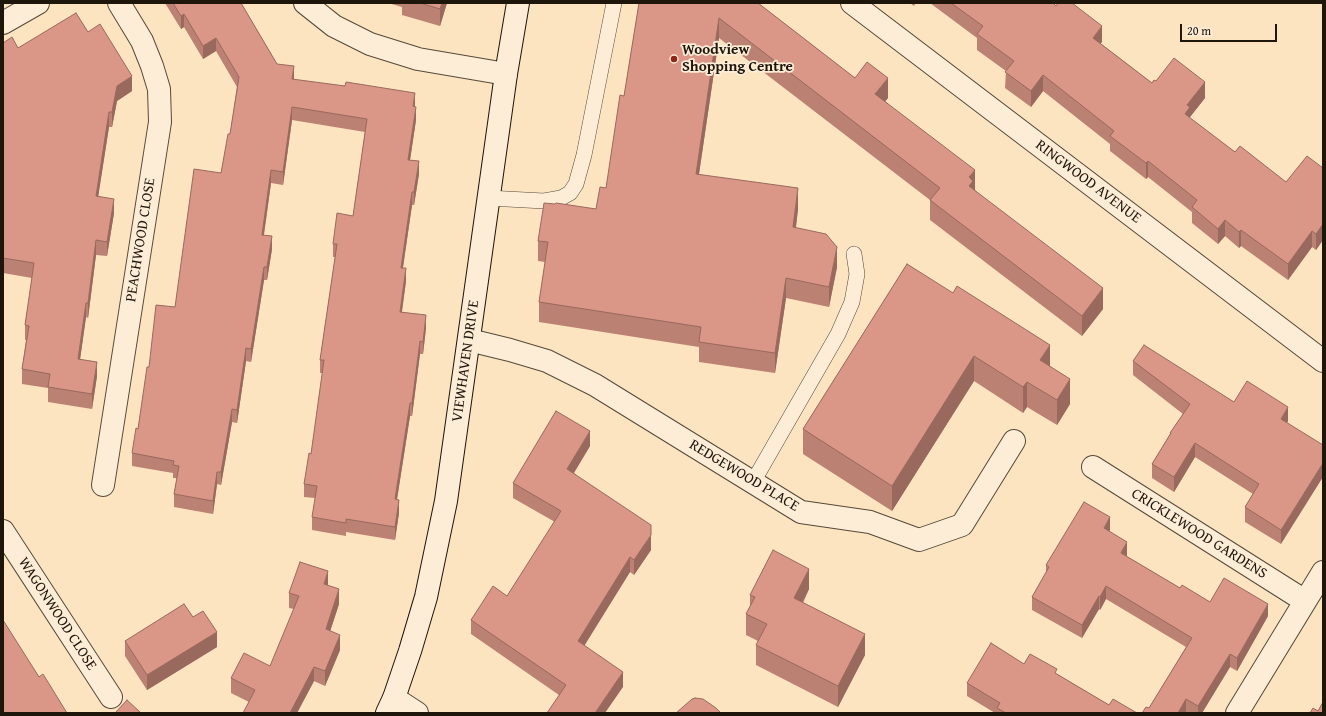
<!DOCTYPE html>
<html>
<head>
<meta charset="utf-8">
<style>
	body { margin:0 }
	#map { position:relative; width:1326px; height:716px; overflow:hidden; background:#fce4c1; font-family:"Gentium Book Plus",serif }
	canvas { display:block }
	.frame { position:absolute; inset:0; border:4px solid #1e150b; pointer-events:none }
	.scale { position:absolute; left:1180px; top:24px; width:97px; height:18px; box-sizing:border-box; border:2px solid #1e150b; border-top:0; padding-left:5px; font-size:12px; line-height:14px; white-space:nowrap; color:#1e150b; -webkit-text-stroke:3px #fdedd7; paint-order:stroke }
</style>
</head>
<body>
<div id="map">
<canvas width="1326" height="716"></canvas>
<div class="frame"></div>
<div class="scale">20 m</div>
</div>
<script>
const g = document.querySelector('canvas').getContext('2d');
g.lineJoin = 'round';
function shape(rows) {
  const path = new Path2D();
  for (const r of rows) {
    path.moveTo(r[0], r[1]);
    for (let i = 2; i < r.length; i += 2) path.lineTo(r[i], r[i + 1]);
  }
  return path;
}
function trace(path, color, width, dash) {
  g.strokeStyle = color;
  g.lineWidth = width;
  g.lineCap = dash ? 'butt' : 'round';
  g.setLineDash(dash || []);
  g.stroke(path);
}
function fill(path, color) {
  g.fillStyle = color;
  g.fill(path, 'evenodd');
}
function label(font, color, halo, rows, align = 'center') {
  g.font = font + ' "Gentium Book Plus",serif';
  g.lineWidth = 3.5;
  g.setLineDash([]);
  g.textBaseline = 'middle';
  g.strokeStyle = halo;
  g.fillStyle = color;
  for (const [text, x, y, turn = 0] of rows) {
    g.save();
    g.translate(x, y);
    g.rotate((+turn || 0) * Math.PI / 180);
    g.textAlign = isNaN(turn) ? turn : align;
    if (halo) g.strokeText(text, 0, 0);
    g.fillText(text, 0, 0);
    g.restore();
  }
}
const lane = shape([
	[488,198,544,201,561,198,570,193,576,184,584,155,614,3],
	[753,482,838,334,852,302,857,274,854,254]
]);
const street = shape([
	[305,3,334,26,370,44,418,59,506,74],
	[852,3,1323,361],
	[3,23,38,3],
	[469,340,510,350,547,361,595,385,801,512,870,522,919,540,962,525,1014,441],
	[1093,467,1305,601],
	[103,485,160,122,159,89,152,66,142,41,119,3],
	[3,531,111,697],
	[394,698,417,713],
	[1237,713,1323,572]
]);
const secondary = shape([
	[387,713,394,698,410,651,426,597,446,501,506,74,518,3]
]);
trace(lane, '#564938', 16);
trace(street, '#564938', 24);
trace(secondary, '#1e150b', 24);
trace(lane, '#fdedd7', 15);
trace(street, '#fdedd7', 22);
trace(secondary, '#fdedd7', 22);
fill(shape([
	[165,3,241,3,277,64,294,80,415,107,416,120,410,160,419,174,414,205,412,205,403,268,406,281,402,312,426,328,423,354,420,354,412,416,410,416,397,499,399,513,395,540,346,532,346,536,312,530,312,517,315,498,304,497,304,484,311,454,323,373,320,373,320,360,335,257,333,257,333,244,353,216,365,132,292,120,283,185,271,183,264,235,272,249,267,280,264,280,251,362,246,361,237,423,232,422,221,485,217,484,213,514,174,507,174,494,177,478,173,478,173,473,132,466,132,453,138,429,149,367,175,307,221,173,230,134,237,87,216,51,203,59,184,27,181,29],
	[388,3,447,3,440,26,402,15,402,7],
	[639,3,758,3,855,78,888,98,885,101,975,190,1103,309,1082,336,930,220,930,200,719,38,699,174,798,209,796,228,837,267,829,307,786,298,775,373,699,362,699,347,539,322,539,302,545,262,538,261,538,241,596,209,606,188,624,96],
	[910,3,916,3,914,6],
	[930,3,1053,3,1102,42,1100,43,1152,83,1156,81,1205,98,1190,117,1190,118,1235,152,1286,182,1323,168,1323,240,1316,250,1312,247,1288,280,1241,246,1239,248,1225,236,1218,244,1192,223,1192,212,1148,177,1146,179,1110,151,1110,144,1043,91,1031,107,1005,88,1006,71,977,50,977,38],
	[88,32,132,91,117,101,112,127,109,127,98,196,114,213,107,256,96,255,88,318,86,317,80,359,97,376,92,409,48,402,48,388,22,384,22,369,26,340,25,340,25,325,32,278,3,273,3,43,18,48],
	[907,264,1050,366,1070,404,1057,425,1027,407,1023,413,974,381,892,511,803,454,803,429],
	[1133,361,1234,402,1288,421,1287,423,1281,544,1245,522,1245,507,1253,494,1195,457,1174,492,1152,478,1152,464,1170,434,1170,433,1183,414,1133,375],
	[590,446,574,473,651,550,634,575,630,572,584,645,623,687,559,695,471,634,471,620,507,596,555,522,513,498,513,483],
	[1110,530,1109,532,1127,555,1126,556,1180,588,1210,602,1268,616,1237,671,1230,667,1202,713,1188,713,1186,712,1185,713,1142,713,1149,708,1186,647,1106,599,1100,610,1099,609,1082,638,1032,610,1032,597,1046,573,1046,565],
	[328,585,339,604,330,631,340,650,325,686,314,681,297,713,243,713,249,702,231,693,231,678,270,666,294,609,289,608,289,593],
	[809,589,803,603,865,655,838,707,756,665,756,645,758,641,746,635,746,614,750,606,750,595],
	[193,617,217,647,147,690,125,656,125,641],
	[1024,664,1057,674,1109,705,1137,713,995,713,967,696,967,683]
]), '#bb8173');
fill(shape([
	[442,3,447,3,440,26,440,9],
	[184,14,184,27,181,29,181,16],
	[719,18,719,38,696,194,696,174],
	[1102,26,1102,42,1093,53,1093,38],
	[216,38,216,51,203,59,203,46],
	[294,66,294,79,292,92,292,79],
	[1043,75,1043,91,1031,107,1031,91],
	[132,76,132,91,117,101,112,127,112,112,117,86],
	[888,78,888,98,875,114,875,94],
	[1205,82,1205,98,1190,117,1190,123,1185,114,1187,105],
	[415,93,415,105,413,119,413,106],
	[292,107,292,120,283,185,283,172],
	[416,107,416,120,408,173,408,160],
	[109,112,109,127,96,211,96,196],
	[419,161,419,174,414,205,414,192],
	[1148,161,1148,177,1146,179,1146,163],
	[271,170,271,183,262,247,262,235],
	[975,170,975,190,969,206,969,177],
	[798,188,798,209,793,248,793,227],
	[412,192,412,205,401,280,401,268],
	[114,199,114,213,107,256,107,242],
	[1225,220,1225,236,1218,244,1218,229],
	[1323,224,1323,240,1316,250,1316,234],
	[1241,230,1241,246,1239,248,1239,232],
	[1312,231,1312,247,1288,280,1288,264],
	[272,236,272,249,267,280,267,267],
	[96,240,96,255,88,318,88,303],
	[837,247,837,267,829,307,829,287],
	[264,267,264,280,251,362,251,349],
	[406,268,406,281,400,324,400,312],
	[786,278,786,298,775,373,775,353],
	[1103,288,1103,309,1082,336,1082,316],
	[86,303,86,317,78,374,78,359],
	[426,315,426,328,423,354,423,342],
	[420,341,420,354,412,416,412,403],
	[1050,345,1050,370,1040,360],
	[246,348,246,361,237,423,237,410],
	[974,356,974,381,892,511,892,486],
	[97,362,97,376,92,409,92,394],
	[1070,379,1070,404,1057,425,1057,400],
	[1027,382,1027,407,1023,413,1023,387],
	[410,403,410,416,395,512,395,499],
	[1288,407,1288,421,1281,433,1281,419],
	[232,409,232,422,221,485,221,472],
	[590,431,590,446,567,484,567,469],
	[1195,443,1195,457,1174,492,1174,477],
	[1323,463,1323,477,1281,544,1281,530],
	[217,472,217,484,213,514,213,501],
	[399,500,399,513,395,540,395,527],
	[1110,517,1110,530,1104,541,1104,528],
	[651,535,651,550,634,575,634,560],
	[1127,542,1127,555,1121,566,1121,553],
	[630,557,630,572,578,656,578,641],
	[809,569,809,589,794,619,794,598],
	[328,571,328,586,324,584],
	[1106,586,1106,599,1100,610,1100,597],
	[339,589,339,604,326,644,326,629],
	[1099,596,1099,609,1082,638,1082,625],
	[1268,604,1268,616,1237,671,1237,658],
	[217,632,217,647,147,690,147,675],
	[865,634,865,655,838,707,838,686],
	[340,635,340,650,325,686,325,671],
	[1230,654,1230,667,1202,713,1198,713,1198,706],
	[314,667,314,681,297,713,290,713],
	[623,672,623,687,605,713,595,713],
	[1186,699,1186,712,1185,713,1178,713]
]), '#99695e');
const building = shape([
	[173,3,241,3,277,64,294,66,292,79,345,86,346,82,415,93,413,106,416,107,408,160,419,161,414,192,412,192,401,268,406,268,400,312,426,315,423,342,420,341,412,403,410,403,395,499,399,500,395,527,346,519,346,523,312,517,317,486,304,484,309,453,311,454,324,360,320,360,337,244,333,244,337,213,353,216,367,119,292,107,283,172,271,170,262,235,272,236,267,267,264,267,251,349,246,348,237,410,232,409,221,472,217,472,213,501,174,494,179,466,173,465,174,461,132,453,136,428,138,429,147,367,149,367,156,305,175,307,194,169,221,173,228,134,230,134,239,77,216,38,203,46,184,14,181,16,173,3],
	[420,3,442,3,440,9,420,3],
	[639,3,758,3,855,78,867,62,888,78,875,94,975,170,969,177,973,181,969,186,1103,288,1082,316,930,200,940,188,719,18,696,174,798,188,793,227,826,234,837,247,829,287,786,278,775,353,699,342,701,327,539,302,548,242,538,241,544,203,555,204,556,203,596,209,600,187,606,188,620,95,624,96,639,3],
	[951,3,1053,3,1056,6,1058,3,1072,3,1102,26,1093,38,1152,83,1154,80,1156,81,1174,58,1205,82,1187,105,1190,107,1185,114,1235,152,1240,146,1286,182,1307,156,1323,168,1323,224,1316,234,1312,231,1288,264,1241,230,1239,232,1225,220,1218,229,1192,207,1197,200,1148,161,1146,163,1110,136,1114,131,1043,75,1031,91,1005,72,1014,61,977,34,983,26,951,3],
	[76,13,88,32,100,24,132,76,117,86,112,112,109,112,96,196,114,199,107,242,96,240,88,303,86,303,78,359,97,362,92,394,48,387,50,374,22,369,29,326,25,325,34,263,3,258,3,43,12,37,18,48,76,13],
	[907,264,953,293,957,286,1050,345,1040,360,1070,379,1057,400,1027,382,1023,387,974,356,892,486,803,429,907,264],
	[1144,345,1234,402,1247,381,1288,407,1281,419,1323,445,1323,463,1281,530,1245,507,1259,484,1195,443,1174,477,1152,464,1171,433,1170,433,1190,404,1133,361,1144,345],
	[556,411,590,431,567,469,651,525,651,535,634,560,630,557,578,641,623,672,595,713,547,713,566,685,471,620,493,586,507,596,561,511,513,483,556,411],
	[1084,502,1110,517,1104,528,1127,542,1121,553,1180,588,1182,585,1210,602,1224,578,1268,604,1237,658,1230,654,1198,706,1186,699,1178,713,1142,713,1146,707,1149,708,1192,638,1106,586,1100,597,1099,596,1082,625,1032,597,1049,567,1046,565,1084,502],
	[773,550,809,569,794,598,865,634,838,686,756,645,767,624,746,614,755,597,750,595,773,550],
	[300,562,328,571,324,584,339,589,326,629,340,635,325,671,314,667,290,713,243,713,255,690,231,678,244,653,270,666,299,596,289,593,300,562],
	[184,604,193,617,203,611,217,632,147,675,125,641,184,604],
	[3,620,39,677,43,674,67,713,3,713,3,620],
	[991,643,1024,664,1030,654,1057,669,1055,673,1109,705,1113,699,1137,713,1006,713,997,708,1000,703,967,683,991,643],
	[695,698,703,699,716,708,721,713,676,713,692,699,695,698],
	[127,700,141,713,115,713,127,700],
	[1323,702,1323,713,1310,713,1313,708,1318,711,1323,702]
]);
fill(building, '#da9686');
trace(building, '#99695e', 1);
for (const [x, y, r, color] of [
	[674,59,4,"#8f2418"]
]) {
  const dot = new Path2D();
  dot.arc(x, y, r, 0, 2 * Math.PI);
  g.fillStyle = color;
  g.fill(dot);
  trace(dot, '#fdedd7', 1.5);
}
label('bold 15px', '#1e150b', '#fdedd7', [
	["Woodview",682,50],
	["Shopping Centre",682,67]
], 'left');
label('15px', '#1e150b', '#fdedd7', [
	["RINGWOOD AVENUE",1088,182,37],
	["PEACHWOOD CLOSE",141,240,-81],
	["VIEWHAVEN DRIVE",466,361,-82],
	["REDGEWOOD PLACE",744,476,31],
	["CRICKLEWOOD GARDENS",1199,534,32],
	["WAGONWOOD CLOSE",57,614,57]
]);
</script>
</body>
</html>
